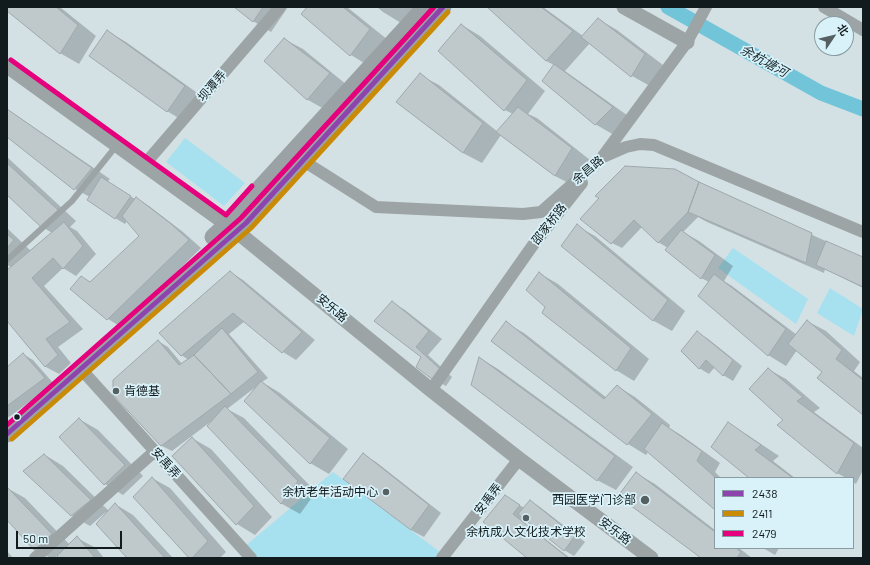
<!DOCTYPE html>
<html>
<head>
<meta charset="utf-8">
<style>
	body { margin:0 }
	#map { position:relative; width:870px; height:565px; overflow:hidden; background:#d3e1e5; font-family:Barlow,"Noto Sans SC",sans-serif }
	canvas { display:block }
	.frame { position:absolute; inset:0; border:8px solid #111a1c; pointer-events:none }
	.legend { position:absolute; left:714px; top:477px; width:140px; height:72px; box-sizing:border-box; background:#d9f2f9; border:1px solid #899ca1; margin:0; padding:5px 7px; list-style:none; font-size:12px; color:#111a1c }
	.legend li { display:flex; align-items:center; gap:8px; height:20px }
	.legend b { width:20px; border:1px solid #899ca1 }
	.north { position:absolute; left:814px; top:16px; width:40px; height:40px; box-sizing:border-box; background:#d9f2f9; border:1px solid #899ca1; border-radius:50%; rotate:55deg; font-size:11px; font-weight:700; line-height:16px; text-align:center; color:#111a1c }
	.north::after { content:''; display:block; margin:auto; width:14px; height:18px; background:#556062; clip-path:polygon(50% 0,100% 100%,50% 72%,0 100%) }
	.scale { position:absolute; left:16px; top:531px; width:106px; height:18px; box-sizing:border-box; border:2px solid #111a1c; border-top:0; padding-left:5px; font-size:12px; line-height:14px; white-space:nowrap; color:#111a1c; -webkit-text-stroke:3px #d9f2f9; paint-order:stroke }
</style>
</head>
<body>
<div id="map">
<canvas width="870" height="565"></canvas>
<div class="frame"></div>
<ul class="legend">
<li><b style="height:5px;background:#8e44ad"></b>2438</li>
<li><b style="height:5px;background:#c98a06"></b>2411</li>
<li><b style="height:5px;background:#e5007d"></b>2479</li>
</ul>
<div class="north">北</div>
<div class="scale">50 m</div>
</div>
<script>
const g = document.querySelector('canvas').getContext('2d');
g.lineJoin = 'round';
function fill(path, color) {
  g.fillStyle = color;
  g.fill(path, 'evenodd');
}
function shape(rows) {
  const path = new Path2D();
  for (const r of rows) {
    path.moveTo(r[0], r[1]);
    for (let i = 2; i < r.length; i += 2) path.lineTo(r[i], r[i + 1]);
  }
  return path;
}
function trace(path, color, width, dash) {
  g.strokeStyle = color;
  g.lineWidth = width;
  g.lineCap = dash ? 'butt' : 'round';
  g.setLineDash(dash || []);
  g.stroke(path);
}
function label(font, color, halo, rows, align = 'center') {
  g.font = font + ' Barlow,"Noto Sans SC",sans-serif';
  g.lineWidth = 3.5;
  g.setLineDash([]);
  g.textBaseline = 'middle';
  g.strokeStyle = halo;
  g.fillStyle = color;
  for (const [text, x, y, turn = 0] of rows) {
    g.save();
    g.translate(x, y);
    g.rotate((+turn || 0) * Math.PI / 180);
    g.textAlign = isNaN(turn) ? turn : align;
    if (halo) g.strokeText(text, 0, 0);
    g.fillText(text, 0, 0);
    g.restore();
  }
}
fill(shape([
	[185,138,245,183,224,206,166,162],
	[733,248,808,299,796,324,718,268],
	[830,288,863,309,854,336,817,313],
	[333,472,440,552,435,558,252,558,243,548]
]), '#a7e0ee');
fill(shape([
	[7,7,60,7,96,36,79,64,60,53,7,10],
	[236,7,288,7,271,32,253,21],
	[309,7,347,7,388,40,369,66,351,55,303,14],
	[377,7,416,7,401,23,383,12],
	[489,7,543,7,583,36,598,19,617,30,663,65,650,86,632,76,590,43,565,71,631,118,614,135,595,124,554,65,546,61],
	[462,25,480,36,545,91,528,114,537,118,590,160,574,186,555,176,501,135,482,163,463,153,397,102,420,75,439,85,498,132,513,114,505,110,439,51],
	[107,31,126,42,203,97,185,122,167,111],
	[284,39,303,49,347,85,326,110,308,100,265,61],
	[7,109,110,179,107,182,135,199,136,198,149,206,183,232,201,248,121,327,108,319,71,289,90,282,140,236,127,221,125,224,115,218,90,197,75,189,7,136],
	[7,157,76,221,70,227,77,231,96,254,76,276,63,268,44,286,83,329,58,347,71,363,59,374,46,367,7,320,7,271,11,267,7,265,7,228,31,251,52,233,41,226,7,194],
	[700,184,863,258,863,288,825,269,824,273,707,222,698,217,683,232,699,241,733,266,724,281,732,286,797,335,807,321,826,331,860,362,854,371,863,378,863,413,824,371,797,350,786,366,768,355,709,282,701,278,668,248,658,242,642,227,622,248,612,243,582,218],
	[577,226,595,236,685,311,672,331,654,321,562,246],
	[230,272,243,280,315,340,296,360,283,352,245,321,229,334,268,378,262,382,280,393,348,449,329,474,310,463,257,386,227,409,244,418,316,492,300,514,282,504,209,426,213,420,172,451,162,446,114,394,158,341,168,347,182,364,189,360,181,355],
	[539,273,558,284,649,359,634,381,616,370,546,307],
	[392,302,405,310,442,339,428,355,452,377,446,386,433,379,422,357,376,320],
	[506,323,524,333,607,398,617,386,635,397,670,425,669,428,681,435,720,463,715,472,721,478,715,478,715,509,648,452,646,455,628,444],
	[697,333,707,338,742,366,733,381,723,375,715,367,709,374,699,368],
	[23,354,33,360,54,384,9,417,7,416,7,368],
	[480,358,498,369,633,467,616,490,597,480],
	[768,369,786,379,820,408,814,412,863,448,863,470,856,484,853,482,853,478,846,478,837,473,785,420],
	[79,419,98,430,143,476,123,495,105,484],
	[728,424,746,434,779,456,773,461,795,478,750,478],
	[192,438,211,449,272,517,255,535,237,524],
	[45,455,63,466,109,511,115,504,133,515,173,558,129,558,106,512,90,526,71,515],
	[363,455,376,462,441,513,424,537,411,530,345,479],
	[636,473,655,484,715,530,715,548,739,548,752,558,703,558],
	[152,478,170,488,226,552,220,558,191,558],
	[7,488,25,498,70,545,77,538,96,548,104,558,60,558,58,555,55,558,50,558,35,549,7,519],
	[530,501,540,507,585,542,574,556,564,550,524,518,522,521,570,558,529,558,484,522,515,502,524,508],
	[763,548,779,548,775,555],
	[7,551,13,558,7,558]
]), '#0003');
trace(shape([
	[668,7,821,93,863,109]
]), '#72c5d9', 15);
const building = shape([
	[7,7,56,7,78,25,60,54,7,11,7,7],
	[234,7,263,7,253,22,234,7],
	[307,7,343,7,370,29,350,56,301,14,307,7],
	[487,7,541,7,573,31,546,61,487,7],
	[598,18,645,54,631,77,581,37,598,18],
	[461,24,527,80,504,111,438,51,461,24],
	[107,30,185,86,167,112,89,56,107,30],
	[284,38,330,73,307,100,264,61,284,38],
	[554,64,613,107,595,125,542,81,554,64],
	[420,73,483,123,463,153,396,102,420,73],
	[518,107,572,148,555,176,496,132,518,107],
	[7,109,92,168,74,190,7,137,7,109],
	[7,163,58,210,41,227,7,195,7,163],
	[625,166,675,169,699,182,688,212,658,243,634,220,611,244,580,219,599,198,595,196,625,166],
	[101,177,131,196,115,219,87,200,101,177],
	[699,182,812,233,806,263,688,212,699,182],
	[136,197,170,223,189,240,107,320,70,289,81,276,90,282,139,236,122,216,136,197],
	[64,222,83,246,63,269,53,258,32,278,70,322,46,339,58,355,45,367,7,321,7,270,64,222],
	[577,224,668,300,653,321,561,246,577,224],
	[681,230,715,255,701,279,665,250,681,230],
	[7,234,14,240,7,248,7,234],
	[826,241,863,257,863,287,816,265,826,241],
	[230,271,302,332,282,353,233,313,181,356,159,333,230,271],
	[539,272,631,348,616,371,542,313,545,307,526,290,539,272],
	[714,274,786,329,768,356,698,296,714,274],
	[392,301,429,331,416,347,440,369,432,379,416,367,421,357,374,321,392,301],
	[807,320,842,350,836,359,863,380,863,415,817,378,822,372,788,344,807,320],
	[506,321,604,399,617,385,652,414,627,445,491,341,506,321],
	[222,328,258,372,231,394,194,355,222,328],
	[697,331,733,360,723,376,706,360,699,369,681,351,697,331],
	[158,340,179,365,194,355,231,394,161,446,113,395,113,380,158,340],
	[23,353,45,378,7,406,7,367,23,353],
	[479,357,615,456,597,481,471,385,479,357],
	[768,368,803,397,797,401,854,443,837,474,777,425,783,420,749,389,768,368],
	[261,381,330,438,310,464,244,401,261,381],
	[225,406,298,481,281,504,207,426,225,406],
	[79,418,125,465,104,485,59,437,79,418],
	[728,422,761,445,755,450,793,478,749,478,711,447,728,422],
	[662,423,702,451,697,461,716,478,715,478,715,510,644,449,662,423],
	[192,437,254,506,236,525,172,456,192,437],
	[363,453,429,505,411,530,343,479,363,453],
	[44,454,91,500,71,516,23,471,44,454],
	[636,472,715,532,715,548,736,548,741,552,737,558,701,558,618,496,636,472],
	[152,477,208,541,192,558,189,558,133,497,152,477],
	[7,487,52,534,34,550,7,520,7,487],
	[505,495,520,505,513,514,567,557,567,558,527,558,483,522,505,495],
	[530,500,575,536,564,551,518,514,530,500],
	[115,503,165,558,127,558,96,524,115,503],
	[77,536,95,558,59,558,57,556,77,536]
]);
fill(building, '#bfc9cc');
trace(building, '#9ea8ac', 1);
trace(shape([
	[7,260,72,201,117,145]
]), '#9da4a5', 6);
trace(shape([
	[824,7,863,30],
	[603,156,687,42,706,7],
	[302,160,376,207,523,214,541,212,603,157,626,147,640,144,654,145,863,232],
	[144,165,280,7],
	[81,369,251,558],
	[431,390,533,245,582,183],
	[35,558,155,451],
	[442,558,519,459]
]), '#9da4a5', 12);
trace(shape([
	[624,7,687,42],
	[7,66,236,231,431,390,519,459,651,558]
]), '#9da4a5', 15);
trace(shape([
	[213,237,227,224,425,7],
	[7,434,246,223,443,7]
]), '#9ba2a5', 17);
trace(shape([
	[7,434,246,223,443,7]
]), '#8e44ad', 5);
trace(shape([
	[12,439,251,228,448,12]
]), '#c98a06', 5);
trace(shape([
	[11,60,226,215,252,186],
	[7,425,241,218,434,7]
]), '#e5007d', 5);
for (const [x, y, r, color] of [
	[116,391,4,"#556062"],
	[17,417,3.5,"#111a1c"],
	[386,492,4,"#556062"],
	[645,500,5,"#556062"],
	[526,518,4,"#556062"]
]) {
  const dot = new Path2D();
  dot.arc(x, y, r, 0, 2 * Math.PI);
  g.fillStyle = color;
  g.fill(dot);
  trace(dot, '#d9f2f9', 1.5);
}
label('12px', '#111a1c', '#d9f2f9', [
	["坝潭弄",212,86,-49],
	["余昌路",588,170,-40],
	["邵家桥路",549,224,-52],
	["安乐路",332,308,40],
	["安禹弄",166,463,48],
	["安禹弄",488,499,-52],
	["安乐路",615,531,37]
]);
label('12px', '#111a1c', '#d9f2f9', [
	["肯德基",124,391,"left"],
	["余杭老年活动中心",378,492],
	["西园医学门诊部",636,500],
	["余杭成人文化技术学校",526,532,"center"]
], 'right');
label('italic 13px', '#1b2f34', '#d9f2f9', [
	["余杭塘河",764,61,29]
]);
</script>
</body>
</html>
